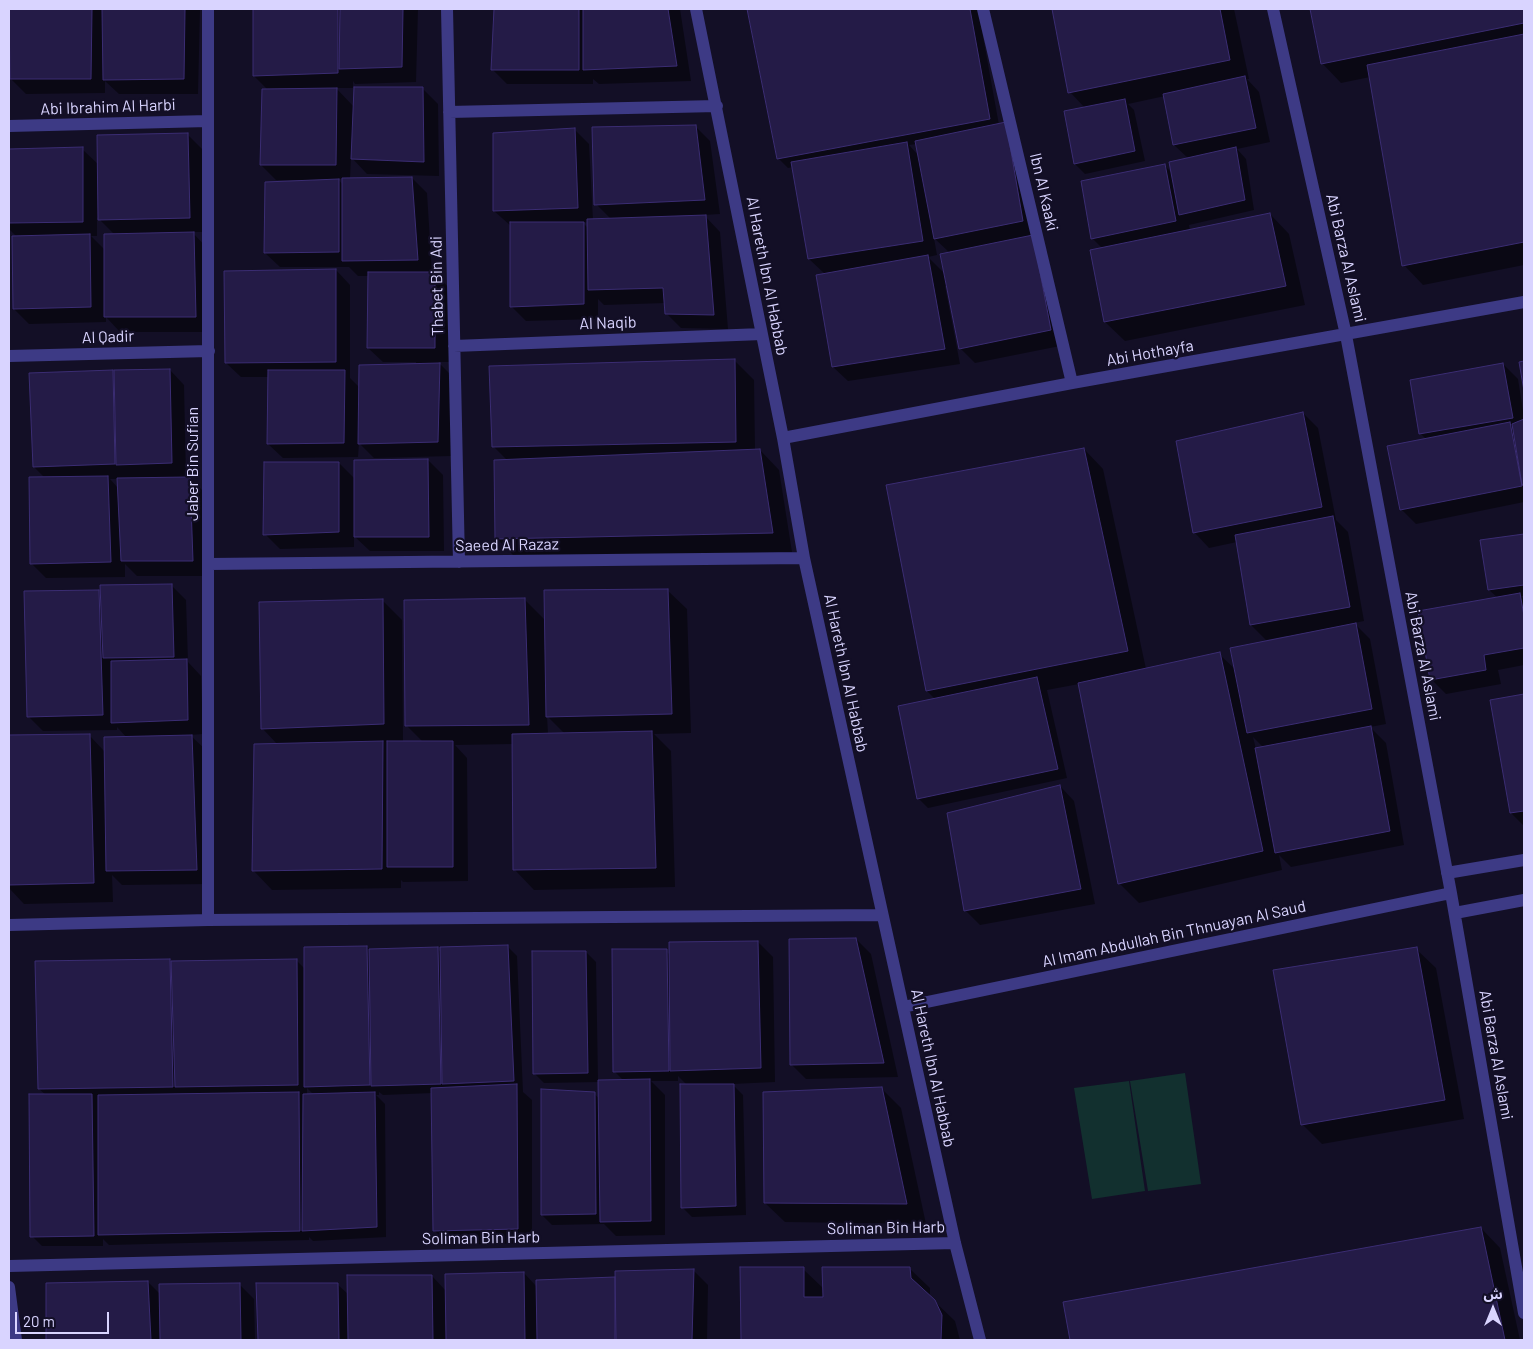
<!DOCTYPE html>
<html>
<head>
<meta charset="utf-8">
<style>
	body { margin:0 }
	#map { position:relative; width:1533px; height:1349px; overflow:hidden; background:#130f26; font-family:Barlow,"Noto Sans Arabic",sans-serif }
	canvas { display:block }
	.frame { position:absolute; inset:0; border:10px solid #d9d4ff; pointer-events:none }
	.north { position:absolute; left:1468px; top:1284px; width:50px; height:50px; -webkit-text-stroke:4px #130f26; paint-order:stroke; rotate:0deg; font-size:14px; font-weight:700; line-height:20px; text-align:center; color:#d9d4ff }
	.north::after { content:''; display:block; margin:auto; width:18px; height:22px; background:#d9d4ff; clip-path:polygon(50% 0,100% 100%,50% 72%,0 100%) }
	.scale { position:absolute; left:15px; top:1312px; width:94px; height:22px; box-sizing:border-box; border:2px solid #d9d4ff; border-top:0; padding-left:6px; font-size:15px; line-height:18px; white-space:nowrap; color:#d9d4ff; -webkit-text-stroke:4px #130f26; paint-order:stroke }
</style>
</head>
<body>
<div id="map">
<canvas width="1533" height="1349"></canvas>
<div class="frame"></div>
<div class="north">ش</div>
<div class="scale">20 m</div>
</div>
<script>
const g = document.querySelector('canvas').getContext('2d');
g.lineJoin = 'round';
function fill(path, color) {
  g.fillStyle = color;
  g.fill(path, 'evenodd');
}
function shape(rows) {
  const path = new Path2D();
  for (const r of rows) {
    path.moveTo(r[0], r[1]);
    for (let i = 2; i < r.length; i += 2) path.lineTo(r[i], r[i + 1]);
  }
  return path;
}
function trace(path, color, width, dash) {
  g.strokeStyle = color;
  g.lineWidth = width;
  g.lineCap = dash ? 'butt' : 'round';
  g.setLineDash(dash || []);
  g.stroke(path);
}
function label(font, color, halo, rows, align = 'center') {
  g.font = font + ' Barlow,sans-serif';
  g.lineWidth = 4.5;
  g.setLineDash([]);
  g.textBaseline = 'middle';
  g.strokeStyle = halo;
  g.fillStyle = color;
  for (const [text, x, y, turn = 0] of rows) {
    g.save();
    g.translate(x, y);
    g.rotate((+turn || 0) * Math.PI / 180);
    g.textAlign = isNaN(turn) ? turn : align;
    if (halo) g.strokeText(text, 0, 0);
    g.fillText(text, 0, 0);
    g.restore();
  }
}
fill(shape([
	[1185,1073,1201,1184,1148,1191,1130,1081],
	[1129,1081,1145,1191,1092,1199,1074,1088]
]), '#12302f');
fill(shape([
	[10,9,200,9,198,94,119,94,105,81,105,93,26,94,11,79],
	[254,9,418,9,416,82,355,84,353,81,353,88,336,88,354,107,423,89,438,104,439,176,367,174,351,157,350,179,412,178,427,193,432,273,435,273,449,288,449,362,438,362,455,379,452,456,374,458,359,443,358,457,283,458,268,444,269,377,241,377,226,363,336,270,350,285,350,378,360,388,416,365,416,362,383,362,368,348,369,276,358,276,349,267,280,267,265,253,303,180,276,180,261,165,268,90,254,76],
	[338,179,343,179,343,185],
	[495,9,680,9,691,81,599,84,593,79,593,84,507,84,492,69],
	[748,9,978,9,999,125,1005,123,1020,138,1037,235,1032,236,1047,251,1065,345,975,363,960,348,948,286,945,286,960,364,848,381,833,367,825,274,809,259,793,167,788,168,778,158],
	[917,144,919,156,909,145],
	[934,238,950,253,945,274,928,257,937,255],
	[1053,9,1234,9,1249,79,1247,79,1259,92,1270,142,1237,149,1246,159,1254,210,1189,225,1190,231,1270,214,1289,234,1305,305,1125,341,1105,322,1102,248,1092,238,1165,166,1173,174,1189,159,1174,145,1165,96,1128,104,1134,110,1145,161,1085,174,1075,164,1085,108,1070,92],
	[1311,9,1524,9,1524,265,1423,285,1404,265,1370,77,1341,83,1322,63],
	[695,126,710,141,720,214,704,215,720,232,728,329,681,328,666,313,666,303,604,305,598,299,598,319,526,321,511,306,511,226,494,211,574,129,589,144,593,220,611,219,596,204],
	[588,222,588,228,583,223],
	[188,135,203,150,204,232,192,232,208,249,210,332,120,332,106,317,106,322,29,324,14,309,17,237,9,229,9,150,82,149,99,165],
	[97,217,115,235,105,250,91,236,97,236],
	[734,360,754,380,755,450,760,450,779,470,792,552,516,558,497,539,508,461,493,446],
	[1503,364,1518,379,1524,417,1524,502,1416,524,1401,509,1427,440,1420,433],
	[170,370,184,385,186,478,190,478,205,493,207,576,137,576,125,564,125,577,46,578,31,563,45,478,34,467,31,374],
	[110,479,118,479,118,488],
	[1303,413,1318,428,1336,520,1348,532,1364,621,1354,623,1370,639,1386,724,1370,727,1386,743,1404,845,1291,867,1279,855,1282,870,1139,903,1120,884,1079,684,1047,690,1067,778,928,808,918,798,936,700,927,691,888,486,1084,449,1103,469,1146,669,1219,654,1236,670,1287,638,1287,636,1266,640,1251,625,1237,542,1209,548,1195,533,1177,441],
	[1253,737,1264,748,1256,749],
	[428,460,443,475,444,551,370,551,354,536,354,547,280,549,265,534,339,463,355,479],
	[1524,536,1524,596,1521,596,1524,599,1524,665,1498,670,1501,684,1446,694,1431,679,1498,598,1489,590,1481,541],
	[171,585,186,600,188,662,201,676,203,734,190,735,207,751,211,884,122,885,112,875,113,902,24,904,9,888,9,736,89,735,105,752,127,738,117,727,117,730,43,731,28,716,98,591,102,595],
	[667,590,687,609,691,733,654,734,671,751,675,887,534,890,515,870,513,744,455,745,467,758,468,881,403,882,401,880,401,888,272,890,253,870,278,745,262,728,382,600,402,620,403,742,423,742,407,726,524,599,546,621],
	[547,716,565,734,548,734],
	[1524,695,1524,826,1511,813,1492,701],
	[1060,786,1074,801,1095,904,980,925,965,910],
	[856,939,871,954,898,1077,806,1079,791,1064],
	[758,942,773,957,775,1082,732,1084,743,1095,746,1215,692,1217,682,1207,687,1085,678,1076,678,1081,651,1081,665,1095,665,1235,616,1236,604,1224,552,1225,542,1215,594,1094,600,1099,600,1082,544,1083,534,1073,586,952,596,962,598,1081,624,1081,615,1072,666,951,670,955],
	[507,946,517,956,523,1092,532,1100,532,1243,449,1245,434,1230,433,1093,383,1095,379,1092,379,1095,376,1095,385,1104,386,1237,313,1241,309,1237,309,1240,109,1245,103,1239,103,1246,42,1246,32,1236,46,1095,39,1089,169,960,171,962,296,960,305,969,367,947,370,950,438,949,441,952],
	[307,1088,314,1095,307,1095],
	[1416,949,1436,968,1464,1119,1322,1144,1303,1125,1275,971],
	[882,1089,901,1108,926,1224,785,1222,765,1203],
	[1481,1228,1500,1248,1520,1340,1071,1340,1065,1303],
	[741,1269,803,1269,824,1289,910,1269,930,1288,930,1297,955,1321,960,1340,742,1340],
	[693,1270,708,1285,707,1340,259,1340,258,1285,337,1284,349,1295,432,1276,446,1291,524,1273,537,1287,537,1281,617,1278],
	[148,1282,160,1294,239,1284,254,1299,255,1340,47,1340,47,1284]
]), '#0007');
const building = shape([
	[9,9,92,9,91,79,10,79,9,9],
	[102,9,185,9,184,79,103,80,102,9],
	[253,9,338,9,338,73,253,76,253,9],
	[340,9,403,9,402,67,339,69,340,9],
	[494,9,579,9,579,70,491,70,494,9],
	[583,9,668,9,677,66,583,70,583,9],
	[747,9,970,9,990,119,777,159,747,9],
	[1052,9,1220,9,1230,60,1068,93,1052,9],
	[1310,9,1524,9,1524,23,1321,64,1310,9],
	[1524,34,1524,242,1402,266,1367,65,1524,34],
	[1245,76,1256,128,1173,145,1163,94,1245,76],
	[354,87,423,87,424,162,351,159,354,87],
	[337,88,336,165,260,165,262,89,337,88],
	[1125,99,1135,151,1074,164,1064,111,1125,99],
	[1006,122,1023,221,934,239,915,141,1006,122],
	[696,125,705,200,594,205,592,127,696,125],
	[575,128,578,208,493,211,493,133,575,128],
	[188,133,190,218,98,220,97,135,188,133],
	[907,142,923,241,808,259,791,162,907,142],
	[83,147,83,222,9,223,9,149,83,147],
	[1236,147,1245,200,1179,215,1169,162,1236,147],
	[1165,164,1176,221,1091,239,1081,181,1165,164],
	[412,177,418,260,342,261,342,178,412,177],
	[339,179,339,252,264,253,265,182,339,179],
	[1270,213,1286,286,1104,322,1090,250,1270,213],
	[706,215,714,315,665,314,663,288,588,290,587,219,706,215],
	[510,222,584,222,584,304,510,307,510,222],
	[194,232,196,317,104,317,104,234,194,232],
	[90,234,91,307,13,309,12,236,90,234],
	[1033,235,1051,330,959,349,940,254,1033,235],
	[928,255,945,349,832,367,816,275,928,255],
	[336,269,336,362,225,363,224,271,336,269],
	[368,272,435,272,435,348,367,348,368,272],
	[735,359,736,442,492,447,489,366,735,359],
	[1524,361,1524,391,1519,362,1524,361],
	[440,363,438,442,358,444,359,365,440,363],
	[1503,363,1513,418,1419,434,1410,380,1503,363],
	[170,369,172,463,116,465,114,370,170,369],
	[113,370,115,464,33,467,29,373,113,370],
	[268,370,345,370,344,443,267,444,268,370],
	[1303,412,1322,507,1193,533,1176,441,1303,412],
	[1524,419,1524,485,1522,485,1512,424,1524,419],
	[1510,422,1522,486,1400,510,1387,446,1510,422],
	[1084,448,1128,651,926,691,886,485,1084,448],
	[760,449,773,533,495,539,494,460,760,449],
	[428,459,429,537,354,537,354,460,428,459],
	[264,462,339,462,339,532,263,535,264,462],
	[108,476,111,562,30,564,29,477,108,476],
	[190,477,193,561,121,561,117,478,190,477],
	[1333,516,1350,607,1250,625,1235,535,1333,516],
	[1524,534,1524,585,1488,590,1480,540,1524,534],
	[172,584,174,657,103,658,100,585,172,584],
	[668,589,672,714,546,717,544,590,668,589],
	[99,590,103,715,27,717,24,591,99,590],
	[1520,593,1524,616,1524,648,1484,655,1486,670,1430,680,1418,611,1520,593],
	[525,598,529,725,405,726,404,600,525,598],
	[383,599,384,724,261,729,259,602,383,599],
	[1356,623,1372,709,1247,733,1230,648,1356,623],
	[1220,652,1263,851,1118,884,1078,683,1220,652],
	[187,659,188,720,111,723,111,661,187,659],
	[1037,677,1058,769,917,799,898,706,1037,677],
	[1524,694,1524,811,1510,813,1490,700,1524,694],
	[1371,726,1390,831,1275,853,1255,748,1371,726],
	[652,731,656,868,513,870,512,734,652,731],
	[90,734,94,883,9,885,9,735,90,734],
	[192,735,197,870,106,871,104,737,192,735],
	[383,741,382,869,252,871,254,744,383,741],
	[387,741,453,741,453,867,387,867,387,741],
	[1060,785,1081,889,964,911,947,813,1060,785],
	[856,938,884,1063,790,1065,789,939,856,938],
	[758,941,761,1068,670,1071,669,942,758,941],
	[508,945,514,1081,442,1084,440,947,508,945],
	[367,946,370,1085,304,1087,304,947,367,946],
	[438,947,441,1084,371,1086,369,949,438,947],
	[1417,947,1445,1100,1301,1125,1273,970,1417,947],
	[612,949,667,949,669,1071,613,1072,612,949],
	[532,951,586,951,588,1073,533,1074,532,951],
	[170,959,173,1087,38,1089,35,961,170,959],
	[297,959,298,1085,175,1087,171,961,297,959],
	[650,1079,651,1221,600,1222,598,1080,650,1079],
	[517,1084,518,1229,433,1231,431,1088,517,1084],
	[680,1084,734,1084,736,1206,681,1208,680,1084],
	[882,1087,907,1204,764,1203,763,1092,882,1087],
	[541,1089,595,1092,596,1214,541,1215,541,1089],
	[299,1092,300,1231,98,1235,98,1095,299,1092],
	[375,1092,377,1227,302,1231,303,1094,375,1092],
	[29,1094,92,1094,94,1236,30,1237,29,1094],
	[1481,1227,1505,1340,1070,1340,1063,1302,1481,1227],
	[740,1267,804,1267,804,1297,823,1297,822,1267,910,1267,911,1278,935,1300,942,1315,941,1340,741,1340,740,1267],
	[694,1269,692,1340,616,1340,615,1271,694,1269],
	[524,1272,525,1340,446,1340,445,1274,524,1272],
	[347,1275,432,1275,433,1340,348,1340,347,1275],
	[615,1277,615,1340,537,1340,536,1280,615,1277],
	[148,1281,151,1340,46,1340,46,1283,148,1281],
	[240,1283,241,1340,160,1340,159,1284,240,1283],
	[256,1283,338,1283,339,1340,258,1340,256,1283]
]);
fill(building, '#241b47');
trace(building, '#3b2d73', 1);
trace(shape([
	[208,9,208,920],
	[447,9,459,562],
	[696,9,783,438,804,558,955,1243,980,1340],
	[983,9,1072,383],
	[1273,9,1346,335,1451,893,1524,1313],
	[449,112,717,106],
	[9,126,208,121],
	[454,346,762,334],
	[9,356,209,351],
	[783,438,1072,383,1524,302],
	[209,564,804,558],
	[1447,873,1524,860],
	[1455,913,1524,900],
	[9,925,208,920,882,915],
	[903,1007,1451,893],
	[9,1266,955,1243],
	[9,1287,16,1340]
]), '#3d3a85', 12);
label('16px', '#d9d4ff', '#130f26', [
	["Abi Ibrahim Al Harbi",108,107,-2],
	["Ibn Al Kaaki",1044,192,77],
	["Abi Barza Al Aslami",1346,258,77],
	["Al Hareth Ibn Al Habbab",767,276,79],
	["Thabet Bin Adi",437,286,-91],
	["Al Naqib",608,323,-2],
	["Al Qadir",108,337,-2],
	["Abi Hothayfa",1150,353,-10],
	["Jaber Bin Sufian",193,464,-90],
	["Saeed Al Razaz",507,545,-1],
	["Abi Barza Al Aslami",1423,656,79],
	["Al Hareth Ibn Al Habbab",846,673,78],
	["Al Imam Abdullah Bin Thnuayan Al Saud",1174,934,-12],
	["Abi Barza Al Aslami",1496,1055,80],
	["Al Hareth Ibn Al Habbab",933,1068,78],
	["Soliman Bin Harb",886,1228,-1],
	["Soliman Bin Harb",481,1238,-1]
]);
</script>
</body>
</html>
